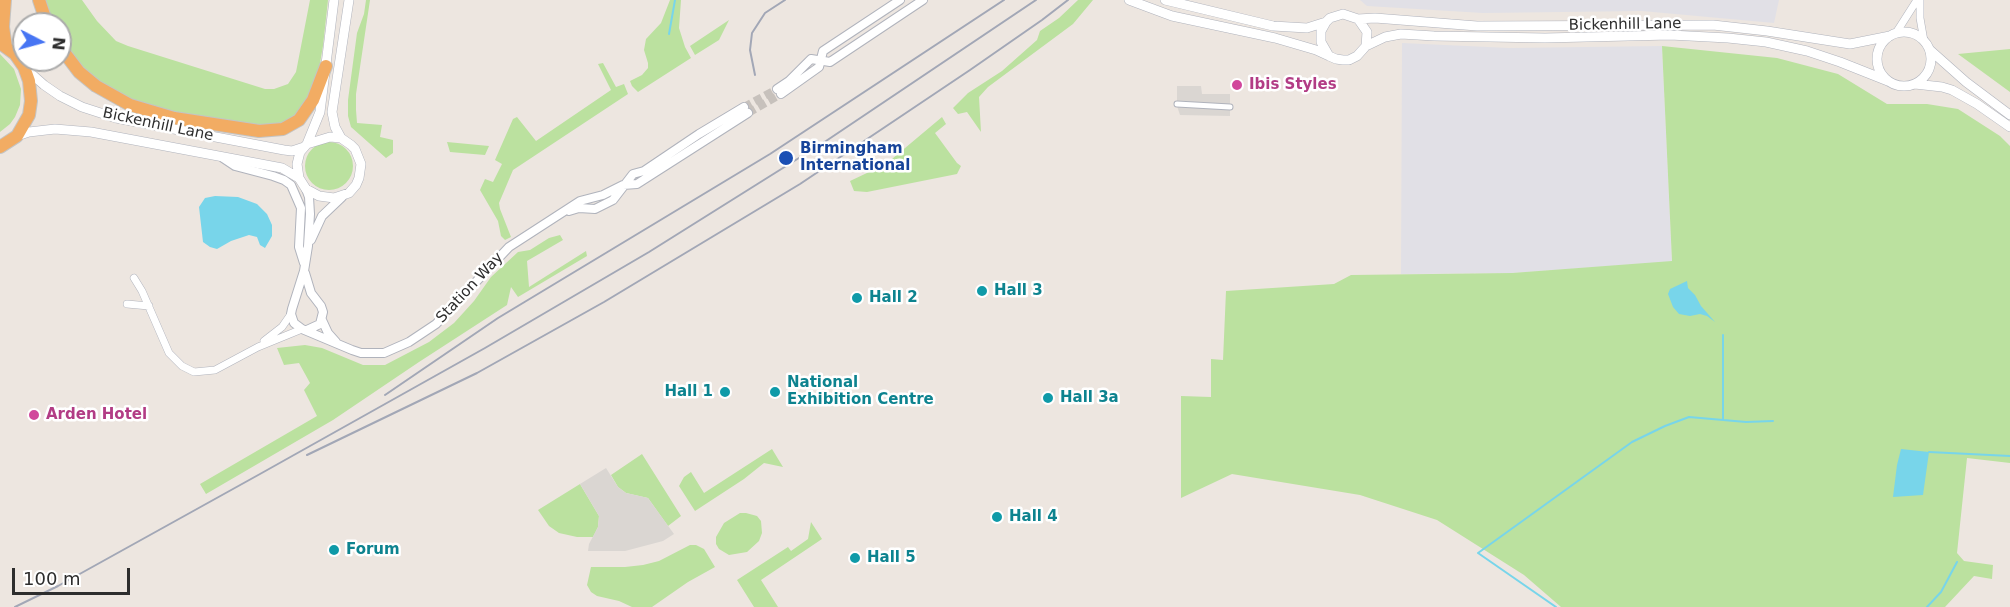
<!DOCTYPE html>
<html>
<head>
<meta charset="utf-8">
<style>
	body { margin:0 }
	#map { position:relative; width:2010px; height:607px; overflow:hidden; background:#ede6e0; font-family:"DejaVu Sans",sans-serif }
	canvas { display:block }
	.north { position:absolute; left:12px; top:12px; width:60px; height:60px; box-sizing:border-box; background:#fff; border:2px solid #ababab; border-radius:50%; rotate:96deg; font-size:16px; font-weight:700; line-height:24px; text-align:center; color:#2d2d2d }
	.north::after { content:''; display:block; margin:auto; width:21px; height:27px; background:#4775f3; clip-path:polygon(50% 0,100% 100%,50% 72%,0 100%) }
	.scale { position:absolute; left:12px; top:568px; width:118px; height:27px; box-sizing:border-box; border:3px solid #2d2d2d; border-top:0; padding-left:8px; font-size:18px; line-height:21px; white-space:nowrap; color:#2d2d2d; -webkit-text-stroke:4px #fff; paint-order:stroke }
</style>
</head>
<body>
<div id="map">
<canvas width="2010" height="607"></canvas>
<div class="north">N</div>
<div class="scale">100 m</div>
</div>
<script>
const g = document.querySelector('canvas').getContext('2d');
g.lineJoin = 'round';
function fill(path, color) {
  g.fillStyle = color;
  g.fill(path, 'evenodd');
}
function shape(rows) {
  const path = new Path2D();
  for (const r of rows) {
    if (r.length === 3) {
      path.moveTo(r[0] + r[2], r[1]);
      path.arc(r[0], r[1], r[2], 0, 2 * Math.PI);
      continue;
    }
    path.moveTo(r[0], r[1]);
    for (let i = 2; i < r.length; i += 2) path.lineTo(r[i], r[i + 1]);
  }
  return path;
}
function trace(path, color, width, dash) {
  g.strokeStyle = color;
  g.lineWidth = width;
  g.lineCap = dash ? 'butt' : 'round';
  g.setLineDash(dash || []);
  g.stroke(path);
}
function label(font, color, halo, rows, align = 'center') {
  g.font = font + ' "DejaVu Sans",sans-serif';
  g.lineWidth = 5;
  g.setLineDash([]);
  g.textBaseline = 'middle';
  g.strokeStyle = halo;
  g.fillStyle = color;
  for (const [text, x, y, turn = 0] of rows) {
    g.save();
    g.translate(x, y);
    g.rotate((+turn || 0) * Math.PI / 180);
    g.textAlign = isNaN(turn) ? turn : align;
    if (halo) g.strokeText(text, 0, 0);
    g.fillText(text, 0, 0);
    g.restore();
  }
}
fill(shape([
	[1360,0,1779,0,1774,23,1642,11,1483,13,1367,6],
	[1402,43,1509,48,1662,46,1672,262,1512,273,1401,274]
]), '#e1e0e6');
fill(shape([
	[44,0,82,0,97,21,116,41,128,46,265,89,274,89,288,84,296,72,310,0,328,0,323,46,316,86,297,116,277,128,193,118,132,102,96,81,68,52,60,40,60,24,53,24],
	[366,0,370,0,356,94,356,110,357,123,382,125,380,137,393,140,393,153,386,158,351,127,348,116,348,100,357,33,364,14],
	[670,0,681,0,679,28,685,47,691,58,638,92,632,86,630,81,642,75,648,68,648,63,644,50,646,39,661,23],
	[1078,0,1093,0,1073,24,988,87,979,97,981,132,967,112,958,114,953,108,968,93,1002,71,1037,40,1040,31,1059,18],
	[729,20,719,40,695,55,690,46],
	[1662,46,1777,58,1838,74,1887,104,1927,104,1958,109,2000,136,2010,146,2010,463,1967,458,1957,553,1964,561,1993,565,1992,579,1974,576,1945,607,1561,607,1524,575,1437,520,1360,495,1232,474,1181,498,1181,396,1211,397,1211,359,1223,360,1226,291,1334,284,1351,275,1512,273,1672,261],
	[2010,49,2010,92,1958,54],
	[0,54,14,69,21,89,20,105,15,117,10,124,0,132],
	[603,63,616,87,624,84,628,94,513,170,499,203,500,209,511,237,505,240,501,236,498,221,480,190,485,179,493,182,502,164,495,160,513,119,517,117,536,141,611,90,598,64],
	[942,117,946,124,935,133,957,163,961,166,957,174,867,192,854,191,850,181,886,164],
	[329,166,24],
	[447,142,489,146,485,155,450,152],
	[560,235,563,240,527,261,529,287,586,251,587,256,518,297,511,287,507,305,419,362,333,420,206,494,200,484,317,416,304,390,310,383,299,363,284,365,277,348,305,345,322,348,363,365,385,365,429,342,454,323,474,301,491,277,518,252,530,250,549,238],
	[772,449,783,467,764,463,744,479,695,511,679,486,684,477,691,472,704,493],
	[642,454,681,516,668,526,648,498,626,493,618,487,611,475],
	[580,484,599,516,598,527,593,537,577,537,559,533,549,526,538,510],
	[740,513,746,513,757,516,761,521,762,533,759,541,747,552,729,555,719,549,716,544,716,537,724,523],
	[811,522,822,539,761,580,778,607,754,607,737,580,788,547,791,551,808,539],
	[690,545,696,545,704,549,715,567,688,582,652,607,632,607,619,601,597,596,591,592,587,585,591,567,625,567,643,565,659,561]
]), '#bbe19f');
fill(shape([
	[1177,86,1201,86,1202,94,1230,94,1230,116,1180,115,1177,106],
	[606,468,618,487,626,493,648,498,674,534,663,541,625,551,588,551,589,544,598,527,599,516,580,484]
]), '#dad6d2');
fill(shape([
	[215,196,238,197,257,204,267,214,272,225,272,236,265,248,260,245,257,237,249,235,231,241,217,249,210,247,203,242,199,207,205,198],
	[1687,281,1688,288,1695,295,1701,306,1715,322,1707,316,1700,314,1690,316,1679,314,1673,307,1668,294,1670,289],
	[1901,449,1929,452,1923,495,1893,497,1897,465]
]), '#78d5ea');
trace(shape([
	[669,34,675,0],
	[1723,335,1723,419],
	[1929,452,2010,456],
	[1556,607,1478,553,1632,442,1665,426,1689,417,1746,422,1773,421],
	[1927,607,1941,592,1957,562]
]), '#78d5ea', 2);
trace(shape([
	[744,107,777,89],
	[748,113,781,94]
]), '#c7c1bc', 8, [8, 4]);
const pedestrian = shape([
	[1177,104,1230,107]
]);
const minor = shape([
	[1920,0,1920,18,1924,41],
	[1896,33,1917,0],
	[134,278,142,291,169,353,182,366,194,372,215,370,258,347,302,329],
	[127,304,149,306],
	[264,341,282,327,291,314]
]);
const tertiary = shape([
	[777,89,789,81,811,59,830,62,923,0],
	[781,94,819,67,823,51,900,0],
	[223,158,235,166,273,176,284,180,291,185,301,208,299,247,304,263],
	[306,189,309,197,310,214,308,246,304,271,292,309,291,314,294,323,302,329,352,350,361,353,384,353,409,342,436,324,509,247,580,201,603,195,623,185,637,184,748,113],
	[569,211,579,208,595,209,613,200,633,174,644,171,699,134,744,107],
	[311,240,322,216,342,197],
	[305,273,311,293,321,306,323,312,320,324,307,330],
	[322,320,328,333,336,342]
]);
const secondary = shape([
	[1129,0,1172,16,1275,38,1316,50,1329,56,1336,59,1343,60,1349,60,1357,56,1366,46,1367,32,1358,19,1343,14,1330,18,1326,22,1321,31,1321,42,1329,56],
	[1165,0,1273,26,1307,28,1326,22],
	[1358,19,1375,18,1477,26,1713,25,1767,31,1850,44,1890,36],
	[1904,59,27],
	[1366,46,1385,37,1401,34,1434,36,1545,38,1670,35,1728,38,1766,42,1807,51,1840,62,1888,81],
	[1930,50,1966,82,2010,115],
	[26,69,44,85,60,96,82,107,116,118,284,150,292,151,304,147],
	[1915,84,1942,87,1952,90,1977,104,2010,127],
	[17,136,29,132,55,129,91,132,282,168,299,178],
	[330,137,341,138,351,145,355,149,361,164,359,178,356,185,349,193,334,198,319,196,306,189,299,178,297,164,300,152,307,144,330,137],
	[341,138,335,127,332,112,349,0],
	[307,144,320,112,334,0]
]);
const trunk = shape([
	[5,0,3,27,6,47],
	[39,0,47,24],
	[0,43,15,54,24,67,29,81,31,101,29,115,17,136,0,147],
	[60,47,79,72,96,86,130,105,174,118,259,131,283,129,299,120,313,100,326,66]
]);
trace(pedestrian, '#b0b3bc', 7);
trace(minor, '#b0b3bc', 8);
trace(tertiary, '#b0b3bc', 10);
trace(secondary, '#b0b3bc', 10);
trace(trunk, '#c4c4c4', 14);
trace(pedestrian, '#fff', 5);
trace(minor, '#fff', 7);
trace(tertiary, '#fff', 8);
trace(secondary, '#fff', 9);
trace(trunk, '#f2ac63', 12);
trace(shape([
	[755,75,750,50,752,33,765,13,785,0],
	[385,395,498,318,770,154,1004,0],
	[307,455,477,373,604,302,800,184,970,70,1042,20,1068,0],
	[15,607,58,586,260,474,485,348,649,252,826,141,1036,0]
]), '#a2a7b6', 2);
for (const [x, y, r, color] of [
	[1237,85,6,"#d1479c"],
	[786,158,8,"#1a4fb4"],
	[982,291,6,"#0f9aa8"],
	[857,298,6,"#0f9aa8"],
	[725,392,6,"#0f9aa8"],
	[775,392,6,"#0f9aa8"],
	[1048,398,6,"#0f9aa8"],
	[34,415,6,"#d1479c"],
	[997,517,6,"#0f9aa8"],
	[334,550,6,"#0f9aa8"],
	[855,558,6,"#0f9aa8"]
]) {
  const dot = new Path2D();
  dot.arc(x, y, r, 0, 2 * Math.PI);
  g.fillStyle = color;
  g.fill(dot);
  trace(dot, '#fff', 2);
}
label('15px', '#2d2d2d', '#fff', [
	["Bickenhill Lane",1625,25,-1],
	["Bickenhill Lane",158,125,12],
	["Station Way",470,288,-47]
]);
label('bold 15px', '#b23c85', '#fff', [
	["Ibis Styles",1249,85],
	["Arden Hotel",46,415]
], 'left');
label('bold 15px', '#164399', '#fff', [
	["Birmingham",800,149],
	["International",800,166]
], 'left');
label('bold 15px', '#0d838f', '#fff', [
	["Hall 3",994,291],
	["Hall 2",869,298],
	["National",787,383],
	["Exhibition Centre",787,400],
	["Hall 1",713,392,"right"],
	["Hall 3a",1060,398],
	["Hall 4",1009,517],
	["Forum",346,550],
	["Hall 5",867,558]
], 'left');
</script>
</body>
</html>
